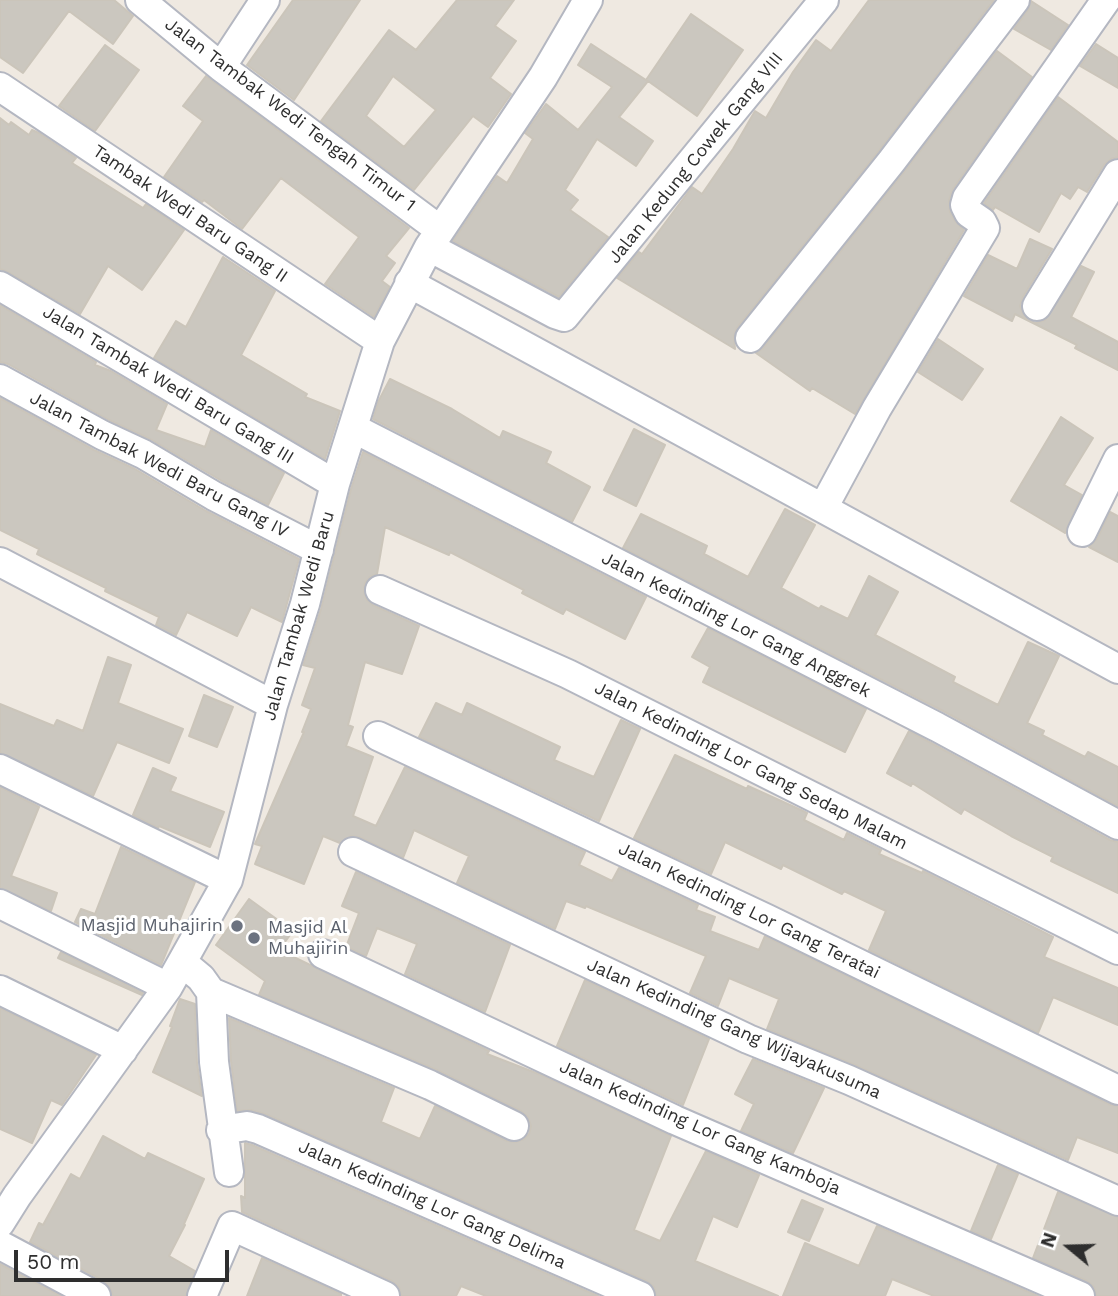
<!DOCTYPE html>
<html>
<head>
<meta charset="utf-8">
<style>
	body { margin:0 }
	#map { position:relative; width:1118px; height:1296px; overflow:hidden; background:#efe9e1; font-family:"Work Sans",sans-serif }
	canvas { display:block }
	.north { position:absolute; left:1034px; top:1212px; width:70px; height:70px; -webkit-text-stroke:5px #fff; paint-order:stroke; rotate:289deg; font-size:19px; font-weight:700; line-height:28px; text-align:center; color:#2e2e2e }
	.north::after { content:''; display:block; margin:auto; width:24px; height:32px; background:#2e2e2e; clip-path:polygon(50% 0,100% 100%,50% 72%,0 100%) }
	.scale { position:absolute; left:14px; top:1250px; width:215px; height:32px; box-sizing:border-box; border:4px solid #2e2e2e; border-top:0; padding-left:9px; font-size:21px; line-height:24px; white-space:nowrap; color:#2e2e2e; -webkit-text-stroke:5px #fff; paint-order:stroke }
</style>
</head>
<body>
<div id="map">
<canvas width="1118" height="1296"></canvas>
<div class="north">N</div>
<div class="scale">50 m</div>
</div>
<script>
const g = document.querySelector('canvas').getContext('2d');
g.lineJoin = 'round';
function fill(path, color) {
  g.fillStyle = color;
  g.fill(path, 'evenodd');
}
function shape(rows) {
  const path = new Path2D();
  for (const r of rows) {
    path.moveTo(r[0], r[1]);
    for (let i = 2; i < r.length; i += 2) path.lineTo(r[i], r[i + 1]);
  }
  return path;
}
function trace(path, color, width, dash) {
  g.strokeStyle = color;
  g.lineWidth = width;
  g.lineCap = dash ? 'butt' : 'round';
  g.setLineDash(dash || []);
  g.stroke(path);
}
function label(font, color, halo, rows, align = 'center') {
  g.font = font + ' "Work Sans",sans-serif';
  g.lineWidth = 6;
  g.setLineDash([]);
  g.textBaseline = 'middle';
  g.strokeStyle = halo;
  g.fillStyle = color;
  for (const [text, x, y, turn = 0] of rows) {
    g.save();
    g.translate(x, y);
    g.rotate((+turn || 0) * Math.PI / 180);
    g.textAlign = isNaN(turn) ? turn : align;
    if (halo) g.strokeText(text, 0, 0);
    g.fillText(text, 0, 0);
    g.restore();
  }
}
const building = shape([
	[0,0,114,0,133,16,113,44,69,11,23,73,0,57,0,0],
	[293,0,360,0,294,100,247,65,293,0],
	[457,0,514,0,495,26,516,41,490,78,511,94,488,127,473,116,414,190,321,121,389,30,416,50,457,0],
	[393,76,436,110,404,147,366,116,393,76],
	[869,0,994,0,878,152,737,328,734,336,735,349,617,278,639,252,642,254,692,187,702,194,733,149,755,111,766,118,793,72,816,40,831,51,869,0],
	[1031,1,1068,25,1051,50,1014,29,1028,10,1031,1],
	[691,14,743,50,697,116,648,81,619,117,653,141,636,166,597,139,565,190,578,200,570,210,608,237,559,297,453,241,497,176,507,183,533,139,525,133,546,104,578,130,612,87,578,65,591,44,646,80,691,14],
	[1096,44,1118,58,1118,88,1080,66,1096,44],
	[105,45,139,70,95,131,59,106,105,45],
	[997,51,1032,77,953,189,949,200,950,212,955,221,964,230,855,414,812,388,810,391,756,353,763,348,904,172,997,51],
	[206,76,409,228,386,256,395,263,382,281,390,287,374,317,325,284,359,237,281,178,242,229,204,200,202,202,164,177,203,121,183,106,206,76],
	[1058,97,1118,142,1118,157,1111,159,1104,165,1087,192,1078,187,1070,199,1061,193,1039,232,995,207,993,210,984,203,1058,97],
	[0,118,9,125,11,122,29,135,32,130,39,133,76,158,72,163,143,208,146,204,184,230,142,290,108,266,80,314,8,272,0,269,0,118],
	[1030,239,1052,249,1023,297,1020,306,1023,314,1028,320,1036,323,1045,320,1081,266,1094,272,1071,317,1118,342,1118,370,1075,348,1077,345,1015,314,1012,321,964,296,988,255,1017,269,1030,239],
	[223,257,275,291,241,355,307,394,305,397,340,411,325,459,154,358,176,321,186,327,223,257],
	[0,305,96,362,95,365,111,371,167,404,156,430,205,447,211,430,284,473,268,505,222,481,150,439,109,420,8,364,0,362,0,305],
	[938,339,983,369,962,400,918,372,938,339],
	[390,379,452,409,500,438,503,431,551,452,546,463,590,487,572,522,373,419,378,402,390,379],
	[0,398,94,450,135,469,206,511,299,559,282,622,251,607,237,636,187,612,176,635,156,625,159,617,105,591,106,588,37,554,39,549,0,530,0,398],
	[1061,417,1093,438,1064,485,1082,495,1065,533,1011,501,1061,417],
	[634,429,665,445,636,506,604,490,634,429],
	[363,452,646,597,625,639,566,609,563,614,522,593,524,590,450,552,449,555,385,527,377,574,370,577,365,583,364,592,367,600,373,605,419,626,402,674,365,662,348,725,353,727,346,746,373,757,353,816,376,826,405,767,585,852,579,865,612,881,619,868,698,905,696,910,715,917,710,931,759,950,765,936,1111,1105,1118,1106,1118,1153,1077,1137,1068,1160,855,1065,767,1029,779,999,729,978,718,1006,690,993,706,956,586,906,585,908,566,901,555,929,457,883,469,856,414,830,403,858,359,837,351,836,340,843,323,836,304,884,255,864,262,846,255,844,304,732,302,732,311,709,302,705,315,668,303,665,321,609,351,489,363,452],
	[785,509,815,525,781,588,819,609,821,606,848,619,869,576,898,592,875,635,955,677,953,682,998,705,1028,642,1059,656,1027,723,1044,731,1042,735,1085,757,1088,752,1118,767,1118,806,945,712,623,548,641,514,707,546,704,554,748,577,785,509],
	[1110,512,1118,516,1118,562,1089,547,1097,539,1110,512],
	[708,628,866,709,845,752,703,682,710,667,692,657,708,628],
	[108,657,131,665,118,703,183,729,169,763,117,742,93,796,0,753,0,704,54,726,57,720,83,731,108,657],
	[204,695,233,707,217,747,189,736,204,695],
	[436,703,462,715,467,703,560,747,554,760,594,777,621,720,640,729,599,821,419,737,436,703],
	[909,731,1110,840,1118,842,1118,893,1051,861,1053,857,1011,836,964,809,961,814,912,783,911,786,887,773,909,731],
	[675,755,747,789,748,786,801,810,807,813,804,820,844,840,847,833,881,850,879,854,922,873,923,871,1053,937,1044,957,1118,988,1118,1025,1053,997,1038,1033,869,950,886,911,844,891,842,894,783,865,781,869,725,842,711,874,634,838,675,755],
	[153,768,176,778,170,791,224,812,210,847,159,826,158,828,133,815,153,768],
	[0,787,39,807,11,876,57,893,51,911,0,888,0,787],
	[121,847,195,882,161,965,75,922,81,909,95,914,121,847],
	[356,872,510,945,485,1012,405,974,417,944,377,928,366,956,346,947,359,913,342,906,356,872],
	[249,899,293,931,279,950,489,1051,487,1054,544,1076,671,1136,634,1230,660,1241,706,1151,759,1175,737,1227,713,1216,695,1261,778,1296,656,1296,654,1287,647,1281,265,1114,251,1110,237,1111,231,1061,229,1018,394,1088,381,1122,420,1139,435,1106,507,1141,516,1142,524,1139,529,1134,531,1126,528,1117,521,1111,437,1070,259,995,265,981,216,945,249,899],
	[61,952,143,993,142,995,58,958,61,952],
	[585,980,709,1039,683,1105,557,1046,585,980],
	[180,999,195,1004,197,1063,202,1096,153,1072,172,1027,170,1026,180,999],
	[0,1008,96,1055,62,1105,51,1100,32,1143,0,1129,0,1008],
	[753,1059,824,1088,793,1153,741,1131,754,1104,735,1094,753,1059],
	[103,1136,145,1159,148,1153,204,1179,184,1224,185,1225,169,1256,195,1271,186,1296,113,1296,110,1288,104,1281,30,1242,39,1223,43,1225,71,1174,80,1179,103,1136],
	[245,1143,252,1145,598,1296,486,1296,461,1286,456,1296,401,1296,399,1287,392,1281,242,1212,241,1196,245,1198,245,1143],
	[998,1165,1018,1174,991,1239,971,1231,998,1165],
	[1058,1192,1118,1217,1118,1296,1096,1296,1094,1287,1087,1281,1033,1258,1058,1192],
	[802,1200,823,1209,809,1241,788,1232,802,1200],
	[877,1226,1038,1296,934,1296,892,1279,885,1296,783,1296,805,1243,859,1266,877,1226],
	[262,1258,341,1294,341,1296,247,1296,262,1258],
	[0,1264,61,1296,0,1296,0,1264]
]);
fill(building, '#cbc7bf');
trace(building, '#cbc5ba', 2);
const street = shape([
	[140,0,221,67,440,230],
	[221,67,265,0],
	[0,87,380,341],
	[429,247,555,314,564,317,824,0],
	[409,283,1118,669],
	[0,286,335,484],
	[1037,306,1118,174],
	[750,338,891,162,1015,0],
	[0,379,102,435,143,454,214,496,319,550],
	[353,428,937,727,1118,825],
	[823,508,877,408,985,228,982,222,969,213,965,205,967,198,1106,0],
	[1082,532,1118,459],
	[0,562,273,705],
	[380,590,568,674,1118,950],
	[378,736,767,919,1118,1090],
	[0,769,228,880],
	[353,852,748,1039,849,1080,1118,1201],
	[0,904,168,987],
	[323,954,675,1120,1080,1296],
	[183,963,201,978,211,992,214,1062,229,1172],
	[0,990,123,1050],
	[211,992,430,1085,514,1126],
	[221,1130,247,1126,258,1129,640,1296],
	[0,1223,17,1196,168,987,228,880,273,705,305,604,335,484,380,341,429,247,543,77,588,0],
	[0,1245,96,1296],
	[202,1296,232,1226,385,1296]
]);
trace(street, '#b4b7c1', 32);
trace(street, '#fff', 28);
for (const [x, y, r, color] of [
	[237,926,7,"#6b7280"],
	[254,938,7,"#6b7280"]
]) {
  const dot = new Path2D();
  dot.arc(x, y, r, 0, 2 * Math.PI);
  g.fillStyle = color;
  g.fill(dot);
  trace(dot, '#fff', 2.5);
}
label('18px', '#2e2e2e', '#fff', [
	["Jalan Tambak Wedi Tengah Timur 1",290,115,37],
	["Jalan Kedung Cowek Gang VIII",696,158,-51],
	["Tambak Wedi Baru Gang II",190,214,34],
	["Jalan Tambak Wedi Baru Gang III",168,385,31],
	["Jalan Tambak Wedi Baru Gang IV",159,465,28],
	["Jalan Tambak Wedi Baru",299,616,-74],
	["Jalan Kedinding Lor Gang Anggrek",736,625,27],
	["Jalan Kedinding Lor Gang Sedap Malam",751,766,27],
	["Jalan Kedinding Lor Gang Teratai",749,911,26],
	["Jalan Kedinding Gang Wijayakusuma",734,1029,24],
	["Jalan Kedinding Lor Gang Kamboja",700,1128,24],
	["Jalan Kedinding Lor Gang Delima",432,1205,24]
]);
label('18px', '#5b616d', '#fff', [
	["Masjid Muhajirin",223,926],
	["Masjid Al",268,928,"left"],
	["Muhajirin",268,949,"left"]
], 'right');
</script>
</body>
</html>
